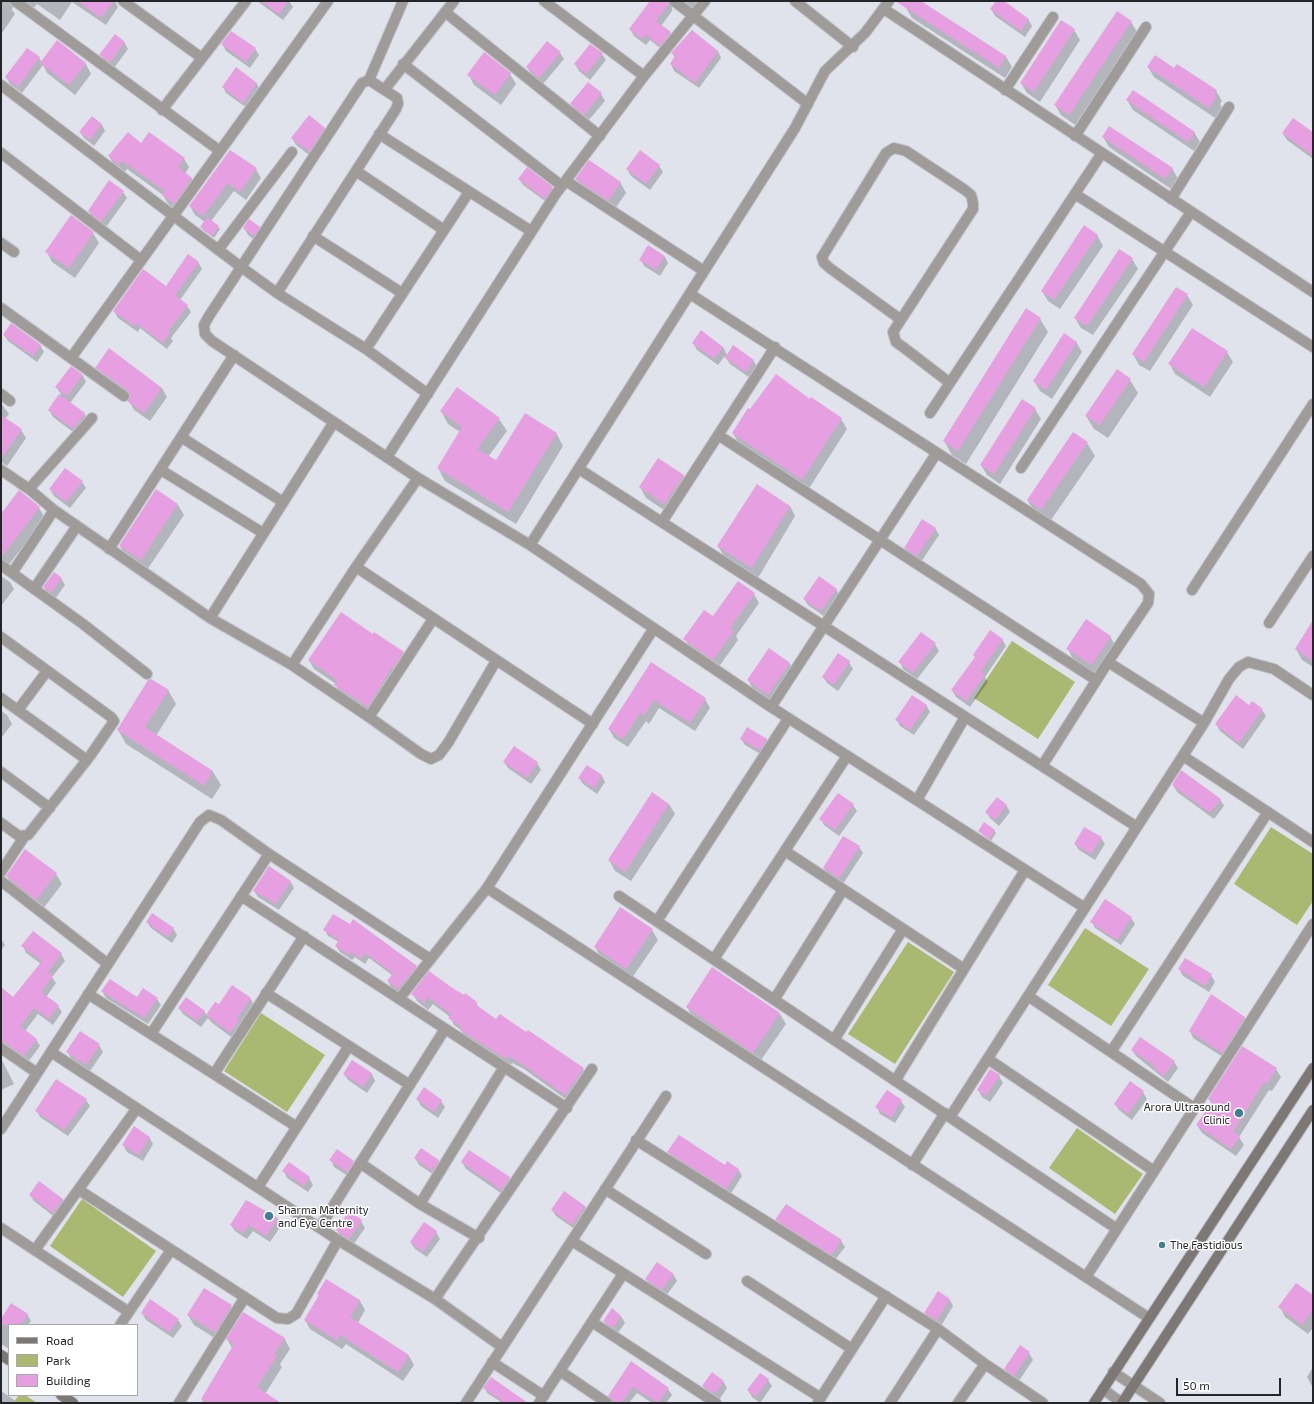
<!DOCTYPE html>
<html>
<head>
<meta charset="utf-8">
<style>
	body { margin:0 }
	#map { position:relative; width:1314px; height:1404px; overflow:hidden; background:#e0e3eb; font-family:"Exo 2",sans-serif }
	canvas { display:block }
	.frame { position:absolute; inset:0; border:2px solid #242528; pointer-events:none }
	.legend { position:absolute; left:8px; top:1324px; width:130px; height:72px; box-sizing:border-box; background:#fff; border:1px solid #a7a8a9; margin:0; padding:5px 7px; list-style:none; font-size:12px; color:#242528 }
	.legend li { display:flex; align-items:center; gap:8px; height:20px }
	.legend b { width:20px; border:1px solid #a7a8a9 }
	.scale { position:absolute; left:1176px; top:1378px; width:105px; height:18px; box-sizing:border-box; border:2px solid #242528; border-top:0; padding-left:5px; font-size:12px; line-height:14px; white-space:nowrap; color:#242528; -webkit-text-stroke:3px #fff; paint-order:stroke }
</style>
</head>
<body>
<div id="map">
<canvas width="1314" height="1404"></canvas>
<div class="frame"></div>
<ul class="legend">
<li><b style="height:5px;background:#7e7875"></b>Road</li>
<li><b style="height:11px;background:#aab872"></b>Park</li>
<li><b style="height:11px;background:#e69fe0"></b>Building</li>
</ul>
<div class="scale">50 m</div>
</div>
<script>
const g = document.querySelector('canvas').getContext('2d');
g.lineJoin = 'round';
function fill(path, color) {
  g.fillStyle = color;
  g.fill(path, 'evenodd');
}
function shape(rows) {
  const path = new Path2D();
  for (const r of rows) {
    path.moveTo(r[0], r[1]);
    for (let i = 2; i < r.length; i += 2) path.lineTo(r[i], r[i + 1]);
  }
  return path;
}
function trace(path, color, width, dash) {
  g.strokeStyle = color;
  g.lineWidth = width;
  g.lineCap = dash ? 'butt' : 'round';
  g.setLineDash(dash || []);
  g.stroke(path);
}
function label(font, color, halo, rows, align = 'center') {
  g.font = font + ' "Exo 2",sans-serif';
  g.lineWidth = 3;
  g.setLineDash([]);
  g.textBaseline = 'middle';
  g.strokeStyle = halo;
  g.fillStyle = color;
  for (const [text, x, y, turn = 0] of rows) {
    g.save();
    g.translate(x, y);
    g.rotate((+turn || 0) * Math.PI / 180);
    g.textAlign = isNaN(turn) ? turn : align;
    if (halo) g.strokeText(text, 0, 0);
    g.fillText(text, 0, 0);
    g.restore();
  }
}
fill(shape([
	[1012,641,1075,682,1038,739,974,698],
	[1271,827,1313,854,1313,901,1297,925,1234,884],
	[1085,928,1149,969,1111,1026,1048,985],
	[908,942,954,972,895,1064,848,1034],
	[261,1013,325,1055,287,1112,224,1071],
	[1077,1128,1143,1174,1115,1214,1049,1168],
	[82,1199,156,1251,123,1297,50,1246],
	[19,1395,25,1395,37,1403,13,1403]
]), '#aab872');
fill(shape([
	[1,1,115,1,118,7,106,25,72,2,60,20,37,4,33,9,13,5,12,10,15,14,2,33],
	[257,1,289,1,293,7,283,20],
	[651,1,679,1,672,3,672,11,661,26,670,33,674,39,664,51,650,40,646,45,634,36,630,29],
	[682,1,701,1,694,10],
	[910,1,919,1,1006,57,1012,67,1005,78,912,18,906,8],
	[997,1,1002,1,1028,19,1032,26,1025,37,995,16,991,9],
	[1131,22,1137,32,1075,125,1061,115,1055,105],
	[1074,30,1080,40,1040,102,1027,93,1021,83],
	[57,42,86,64,91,74,75,95,47,73,43,65,22,93,10,84,6,77,39,58,42,62],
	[124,42,128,49,114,68,104,61,101,55],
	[222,44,255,49,259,55,250,68,226,51],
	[718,51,721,58,699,88,674,71,671,64,675,58,672,53],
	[485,53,510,74,516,84,501,105,474,85,469,75],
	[560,53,564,59,543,84,531,74,527,67],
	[602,54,606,60,590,80,579,71,575,64],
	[1148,67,1175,70,1216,91,1222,101,1220,104,1222,107,1215,118,1154,77],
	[236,69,257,84,260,90,247,108,226,93,223,87],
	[588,83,601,94,605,101,588,121,575,110,571,104],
	[1127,100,1194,132,1200,142,1194,151,1133,110],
	[92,117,102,125,105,131,94,146,84,138,80,132],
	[324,128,328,135,313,158,296,145,292,138],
	[1283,134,1313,134,1313,159,1287,140],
	[1103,137,1172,168,1178,179,1171,189,1109,147],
	[142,144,184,159,189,167,185,174,192,179,197,188,179,213,168,204,163,195,127,169,124,173,114,165,109,156],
	[230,151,256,169,261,178,246,200,234,191,211,221,220,229,214,238,203,230,201,227,205,222,195,215,190,206],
	[659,166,663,172,650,190,631,176,627,169],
	[519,179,552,188,556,194,549,204,523,185],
	[576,179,620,182,626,193,614,210,582,189],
	[123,192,127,198,106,227,93,218,89,211],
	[244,228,259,228,263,234,257,242,248,235],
	[93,233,99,243,75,278,52,262,47,252],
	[1097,235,1103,246,1060,309,1048,301,1042,291],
	[665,257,668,263,660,276,644,266,641,260],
	[1132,259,1138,269,1093,335,1081,328,1075,318],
	[198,262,202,269,180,300,187,306,191,312,171,338,173,341,167,349,140,328,138,332,118,318,114,311,166,287],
	[1187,295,1193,305,1150,371,1139,365,1133,354],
	[1040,319,1048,332,966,464,952,455,944,441],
	[4,335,40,345,44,352,37,362,8,341],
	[1076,342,1082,352,1052,399,1040,391,1034,381],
	[693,343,723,347,727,355,753,360,757,367,750,378,730,364,725,356,718,365,697,350],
	[1227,352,1233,362,1210,397,1175,374,1170,364],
	[71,367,83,376,86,382,70,403,84,413,88,420,77,435,53,417,49,410,61,394,56,387],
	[97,368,162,388,167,397,150,421,134,410,129,401,131,397,102,376],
	[1130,380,1138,393,1108,438,1094,429,1086,416],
	[810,400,841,419,847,429,808,490,739,444,733,433],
	[1022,401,1035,409,1041,419,1000,484,987,475,981,465],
	[1,403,9,414,5,419,21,430,26,438,7,466,1,462],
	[441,411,499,419,507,431,488,457,497,462,556,433,563,446,516,524,445,481,438,468,460,432,448,424],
	[1087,443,1095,456,1049,523,1036,514,1028,501],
	[683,475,689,486,670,514,646,498,640,487],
	[82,482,86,488,70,508,54,496,50,489],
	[156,490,178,505,184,515,147,570,126,556,120,546],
	[790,506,795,516,758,578,724,556,718,546],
	[39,508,45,518,7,567,1,562,1,516],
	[935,528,939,535,921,562,909,554,905,548],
	[1,576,10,582,14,589,1,606],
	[61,578,65,585,55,599,48,594,44,587],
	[836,589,840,596,825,617,808,605,804,599],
	[754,594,759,603,736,636,738,640,718,668,690,648,685,639,714,618],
	[1313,630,1313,667,1302,660,1296,649],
	[373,635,403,652,409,662,373,715,340,695,336,684,314,669,309,660],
	[1110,636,1116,647,1097,675,1073,659,1068,649],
	[1002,639,1006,646,985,677,988,682,970,707,956,697,952,690,976,658,974,655],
	[935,644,939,651,917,679,903,669,900,662],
	[769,650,790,664,795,674,774,705,754,691,748,680],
	[849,662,853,669,838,691,827,683,823,677],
	[651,664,705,699,710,708,695,731,659,708,649,724,646,721,628,747,614,738,609,729],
	[168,690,176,704,156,736,213,772,221,785,212,799,126,744,118,730],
	[1252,702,1262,710,1266,716,1243,749,1220,731,1216,724,1249,706],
	[926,705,930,712,914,735,900,726,897,720],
	[1,711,7,715,12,724,1,738],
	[747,728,767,740,770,746,764,756,745,745,741,739],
	[504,762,537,763,541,770,531,784,508,768],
	[587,766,602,776,605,782,597,794,583,784,579,778],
	[1173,785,1220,799,1224,806,1214,819,1177,792],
	[669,804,675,814,631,881,615,871,609,860],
	[853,805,857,811,839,836,824,825,821,819],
	[1006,805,1010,812,999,826,990,818,986,812],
	[994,830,996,833,991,841,979,831],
	[1101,838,1105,844,1095,860,1079,850,1075,844],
	[859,847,863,853,843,884,828,875,824,868],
	[56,874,62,884,42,910,13,887,7,876],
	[290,881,294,888,279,910,258,897,254,891],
	[1105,901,1131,918,1135,924,1121,945,1095,928,1092,922],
	[147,922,173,928,177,935,172,943,151,928],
	[325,930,416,967,420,972,402,994,391,987,388,981,392,975,369,958,365,964,355,957,352,960,340,952,336,946,339,942,328,936],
	[652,930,658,940,632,978,601,957,595,947],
	[1,938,5,945,1,950],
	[23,946,61,954,65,961,52,977,56,983,46,997,58,1006,62,1012,53,1025,38,1014,25,1031,36,1039,40,1046,28,1062,1,1042,1,989,14,998,41,964,26,953],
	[712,968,780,1014,786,1024,759,1063,693,1017,687,1007],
	[1179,969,1211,975,1215,982,1209,992,1183,976],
	[450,988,476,1002,479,1009,497,1021,527,1034,583,1069,587,1076,570,1102,524,1069,512,1063,510,1066,465,1038,461,1030,454,1025,450,1017,433,1004,428,1010,417,1001,413,994],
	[102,991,137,998,157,999,161,1005,148,1024,106,998],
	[1212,995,1245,1018,1248,1025,1226,1059,1193,1038,1190,1031],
	[250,998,254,1005,234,1039,211,1022,208,1018,201,1027,183,1014,179,1008,204,1011,207,1016,216,1003,219,1006],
	[80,1033,99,1045,103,1052,90,1071,71,1059,68,1052],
	[1132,1050,1174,1062,1178,1068,1168,1082,1136,1056],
	[1,1058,14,1084,1,1090],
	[352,1061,372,1074,375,1081,367,1093,348,1080,344,1074],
	[1276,1069,1281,1077,1272,1091,1269,1090,1239,1137,1244,1145,1236,1156,1202,1133,1197,1125,1212,1104,1209,1099],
	[999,1076,1003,1083,990,1102,982,1097,978,1090],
	[1130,1083,1143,1092,1147,1099,1132,1120,1119,1110,1115,1104],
	[887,1092,901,1101,905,1107,895,1123,880,1114,877,1107],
	[417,1099,441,1101,445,1107,438,1118,421,1106],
	[86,1100,90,1106,68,1136,40,1117,37,1111],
	[149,1137,153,1144,143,1161,127,1152,123,1145],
	[422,1149,438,1161,442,1167,436,1176,419,1165,415,1158],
	[469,1152,509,1178,513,1185,505,1196,466,1169,462,1162],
	[669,1152,738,1169,742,1176,730,1195,672,1159],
	[331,1160,353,1162,357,1168,351,1178,334,1167],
	[284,1171,309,1178,313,1185,308,1192,287,1178],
	[39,1183,63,1200,66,1207,57,1219,34,1201,30,1195],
	[247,1201,278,1219,281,1226,270,1242,253,1231,247,1239,235,1231,231,1225],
	[585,1206,588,1213,576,1230,556,1216,552,1210],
	[777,1220,841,1241,845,1247,835,1260,780,1226],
	[361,1221,365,1228,353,1245,341,1237,337,1230],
	[424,1224,436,1232,440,1239,427,1257,415,1249,411,1243],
	[673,1274,677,1281,666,1296,650,1285,646,1279],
	[326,1280,360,1301,365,1310,358,1323,409,1356,414,1365,403,1381,346,1344,342,1349,310,1329,305,1320,320,1297,318,1294],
	[204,1289,231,1306,237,1316,221,1342,194,1325,188,1315],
	[1313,1297,1313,1328,1308,1334,1285,1317,1280,1307],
	[950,1300,953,1306,941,1326,929,1319,925,1313],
	[142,1313,178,1320,182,1326,173,1338,146,1320],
	[27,1314,31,1321,28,1325,9,1325,9,1349,1,1344,1,1321],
	[621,1316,625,1323,617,1334,608,1328,604,1321],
	[284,1338,290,1349,280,1364,282,1367,265,1394,279,1403,202,1403,203,1399,232,1348,227,1339],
	[1029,1353,1033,1360,1018,1382,1009,1375,1005,1369],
	[631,1363,668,1389,672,1395,666,1403,652,1403,637,1393,629,1403,613,1403,609,1396],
	[1313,1367,1313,1388,1307,1377],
	[768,1380,772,1386,760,1403,752,1397,748,1390],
	[723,1381,727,1388,719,1400,707,1393,703,1386],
	[485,1388,528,1403,501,1402,487,1393],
	[1,1391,14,1400,15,1403,1,1403]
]), '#0003');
fill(shape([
	[78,1,114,1,101,18],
	[261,1,288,1,279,14],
	[650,1,668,1,669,4,656,21,671,32,660,46,646,35,642,39,629,29],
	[895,1,921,1,1006,56,999,68],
	[996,1,1004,1,1029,19,1021,31,990,9],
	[1117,11,1132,21,1069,115,1054,105],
	[1061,20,1075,29,1034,92,1020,83],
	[692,30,718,51,695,83,670,64,675,56,671,53],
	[231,31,256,48,246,62,221,44],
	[115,34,125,42,110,62,99,55],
	[57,40,86,63,69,85,40,63],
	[547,41,561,52,539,78,526,67],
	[590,44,603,53,586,74,574,64],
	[27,48,40,57,18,87,5,77],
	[484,52,511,73,495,95,467,75],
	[1155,55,1174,68,1177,64,1217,90,1214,95,1217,96,1209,108,1147,67],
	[236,67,257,83,243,103,222,87],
	[588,82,602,93,584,115,570,104],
	[1133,90,1195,132,1188,142,1126,100],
	[309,115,325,128,309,152,291,138],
	[92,116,102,124,90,140,79,132],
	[1293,118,1313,132,1313,156,1282,133],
	[1109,126,1173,168,1165,179,1102,137],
	[128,132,141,143,149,132,185,158,178,167,192,178,174,204,162,195,165,191,122,161,119,165,108,156],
	[230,150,257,168,240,192,228,183,203,216,189,206],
	[640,150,660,165,646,184,626,169],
	[589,160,621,182,608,201,575,179],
	[527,167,553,187,545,199,518,179],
	[109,180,124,191,101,222,88,211],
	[71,215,94,232,69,268,45,252],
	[207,217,219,226,212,236,200,227],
	[249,219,260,227,254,236,243,228],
	[1084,225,1098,235,1054,300,1041,291],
	[648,245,665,256,656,270,639,260],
	[1119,249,1133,258,1087,326,1074,318],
	[188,254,199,262,175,295,188,305,168,331,170,333,163,343,136,323,134,326,113,311,143,269,166,286],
	[1176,287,1188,294,1144,362,1132,354],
	[1026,308,1041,318,958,451,943,441],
	[11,323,41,345,33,356,3,335],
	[1192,328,1228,351,1204,387,1168,364],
	[701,330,723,347,714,359,692,343],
	[1064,333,1077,342,1046,390,1033,381],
	[733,345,754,360,746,372,725,358],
	[109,348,162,388,144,413,127,401,130,396,128,391,95,368],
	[71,366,83,375,67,396,55,387],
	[1117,369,1131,379,1100,425,1085,416],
	[776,374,810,399,811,397,842,418,802,480,732,433,748,408,750,409],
	[457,387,500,418,477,449,496,460,525,413,557,433,508,512,437,468,462,427,440,411],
	[59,394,85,413,73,429,48,410],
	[1022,399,1036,408,994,474,980,465],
	[1,415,22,429,1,459],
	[1073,432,1088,442,1041,510,1027,500],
	[658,458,684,475,664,504,639,487],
	[65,468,83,481,66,502,49,489],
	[757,484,790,506,752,568,717,546],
	[156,489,178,504,141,560,119,546],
	[19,490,40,507,1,558,1,514],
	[922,519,936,528,917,556,904,548],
	[54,572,62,578,51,593,43,587],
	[819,576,837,589,821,611,803,599],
	[738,581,755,593,730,628,734,631,713,660,683,639,704,610,713,616],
	[341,612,373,634,374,632,404,652,392,669,391,668,368,707,334,685,337,680,308,660],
	[1086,619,1111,636,1092,665,1066,649],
	[1313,620,1313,661,1295,649],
	[990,630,1003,639,981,671,985,675,966,701,951,690,975,657,973,655],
	[921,632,936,643,913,673,898,662],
	[769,648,790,663,768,695,747,680],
	[838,653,850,661,834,685,822,677],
	[651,662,706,698,690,723,654,700,644,715,640,713,623,739,608,729],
	[151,679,169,690,145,727,213,771,204,786,117,730,148,680],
	[912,695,927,705,910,730,895,720],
	[1236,695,1249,705,1252,701,1263,709,1239,743,1215,724],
	[747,727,767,739,760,750,740,739],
	[514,746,538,762,527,778,503,762],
	[587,765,602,775,594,788,578,778],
	[1181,770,1221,799,1210,813,1172,785],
	[652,792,669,804,625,872,608,860],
	[838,793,854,804,835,830,819,819],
	[997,797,1007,805,995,820,985,812],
	[984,822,995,830,989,839,978,831],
	[1084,827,1102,837,1091,854,1074,844],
	[843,836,860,846,839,878,823,868],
	[25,849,57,873,36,900,6,876],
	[269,866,291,881,276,904,253,891],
	[1105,899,1132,917,1117,940,1090,922],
	[620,907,653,929,626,969,594,947],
	[152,913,174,928,168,937,146,922],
	[333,914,350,924,353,919,417,966,398,989,387,981,393,973,365,953,361,959,351,952,349,955,335,946,339,940,323,930],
	[33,931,62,953,48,972,53,976,41,992,59,1005,49,1019,34,1008,20,1026,37,1039,24,1056,1,1040,1,987,13,997,42,961,21,946],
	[1185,958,1212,974,1205,986,1178,969],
	[712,967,780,1013,753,1053,686,1007],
	[429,971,451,987,464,995,465,993,477,1002,475,1004,496,1019,500,1014,526,1032,528,1030,584,1068,565,1095,519,1062,508,1056,506,1059,460,1030,462,1027,448,1018,451,1014,428,997,424,1003,411,994],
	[110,979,137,997,143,988,158,998,144,1018,101,991],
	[232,985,251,998,237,1018,240,1019,230,1033,206,1015,215,1002,219,1004],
	[1211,994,1245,1017,1222,1053,1189,1031],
	[186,997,205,1011,197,1021,178,1008],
	[80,1031,100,1044,86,1065,66,1052],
	[1140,1037,1175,1061,1164,1076,1154,1069,1156,1067,1131,1050],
	[1242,1046,1277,1068,1267,1084,1264,1082,1233,1132,1240,1136,1231,1149,1196,1125,1212,1102,1208,1099],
	[352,1060,372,1073,363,1087,343,1074],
	[990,1069,1000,1075,986,1096,977,1090],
	[56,1079,87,1099,64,1130,35,1111],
	[1130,1081,1144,1091,1128,1114,1114,1104],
	[424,1087,442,1100,434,1112,416,1099],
	[887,1090,902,1100,891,1118,875,1107],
	[134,1126,150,1137,139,1155,122,1145],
	[679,1135,725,1165,727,1161,739,1169,726,1189,667,1152],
	[421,1148,439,1160,432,1171,414,1158],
	[337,1149,354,1161,347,1172,329,1160],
	[469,1150,510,1177,501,1190,461,1162],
	[289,1162,310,1177,304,1186,282,1171],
	[39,1181,63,1199,53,1213,29,1195],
	[564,1191,585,1206,572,1225,551,1210],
	[246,1200,278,1218,266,1236,249,1225,243,1233,230,1225],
	[786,1204,842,1240,831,1255,775,1220],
	[349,1211,362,1220,349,1239,336,1230],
	[424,1222,437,1231,423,1252,410,1242],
	[657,1262,674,1274,662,1290,645,1279],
	[326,1279,360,1300,350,1317,409,1355,398,1372,340,1335,337,1340,304,1320,319,1295,317,1294],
	[1296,1283,1313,1295,1313,1310,1302,1325,1278,1307],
	[204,1288,232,1305,215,1332,187,1315],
	[938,1291,950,1299,937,1320,924,1313],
	[150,1299,179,1319,169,1332,141,1313],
	[11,1303,28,1314,21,1325,1,1325,1,1319],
	[612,1308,621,1316,613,1328,603,1321],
	[243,1312,285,1338,274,1354,277,1356,257,1387,281,1403,208,1403,201,1399,234,1344,226,1339],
	[1020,1345,1030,1352,1014,1376,1004,1369],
	[631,1361,669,1388,658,1403,633,1387,621,1403,617,1403,608,1396],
	[712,1372,724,1381,715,1394,702,1386],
	[760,1373,769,1379,756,1397,747,1390],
	[491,1377,528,1403,505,1403,483,1388]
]), '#e69fe0');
const street = shape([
	[15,1,220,151],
	[123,1,202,58],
	[544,1,644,76],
	[674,1,808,104],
	[795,1,853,47],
	[884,9,1313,292],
	[445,12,600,136],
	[403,64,562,186],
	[369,80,403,1],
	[1,85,241,267,277,293,366,349,428,394],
	[385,89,454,1],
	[1005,90,1053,17],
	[162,110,246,1],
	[379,134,531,231],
	[1075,136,1146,27],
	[1,153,141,260],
	[356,171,444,230],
	[566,181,704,271],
	[1075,194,1313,347],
	[1171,199,1229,107],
	[313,236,402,293],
	[1,243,14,252],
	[218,250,292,152],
	[277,293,396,109,398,104,397,98,369,80,362,83,209,316,204,325,205,334,212,341,418,478,530,545,771,707,1085,908],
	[690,294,1141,584,1149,594,1148,603,1108,662,1042,766],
	[1,308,124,396],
	[900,319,831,269,824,263,822,257,886,153,894,148,906,151,965,190,971,195,973,203,973,209,893,332,896,342,903,347,950,383],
	[366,349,469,192],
	[71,358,328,1],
	[1,394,10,401],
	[930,413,1102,153],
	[718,435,1096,680],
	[181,437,283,502],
	[387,457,555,195,644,76,705,1],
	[1021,468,1191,212],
	[579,469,1137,827],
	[1,470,29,489,54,510,210,618,292,665,369,717,421,754,431,759,439,755,448,743,496,661],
	[161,470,263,533],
	[29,489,92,418],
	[662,522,775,347],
	[530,545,795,128,825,71,865,33,889,1],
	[109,549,234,355],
	[1,565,83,624,147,674],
	[356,567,593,724],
	[12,573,54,510],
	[34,589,77,526],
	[1192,590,1313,404],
	[210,618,334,422],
	[1269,623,1313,556],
	[1,637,111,717,114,721,90,756,28,835,19,836,1,823],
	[1108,662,1204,723],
	[292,665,356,567,418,478],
	[1,698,87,760],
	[771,707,936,454],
	[18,710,47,671],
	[369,717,433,619],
	[1183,756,1313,842],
	[1,772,50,808],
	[917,800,965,717],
	[785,851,964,969],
	[1,872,24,837],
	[1,881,108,964],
	[487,888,1149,1318],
	[241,896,567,1108],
	[619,896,1117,1229],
	[657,921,788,719],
	[714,959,847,756],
	[266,993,410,1085],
	[88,994,297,1127],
	[1028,996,1194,1108],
	[399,999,487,888,654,628],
	[774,1000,843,890],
	[151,1034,269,854],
	[834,1040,903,929],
	[1,1048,37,1073],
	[51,1052,338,1240,435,1299,502,1347],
	[1111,1052,1268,812],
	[988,1059,1154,1171],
	[214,1074,304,936],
	[895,1081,1025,870],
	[950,1117,1204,723,1229,679,1239,667,1248,662,1274,669,1313,695],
	[1,1129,200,822,209,815,221,820,269,854,430,959],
	[636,1140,938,1329,985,1364,1043,1403],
	[360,1163,420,1204,479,1238],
	[912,1165,945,1113],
	[258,1187,349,1046],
	[605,1189,706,1254],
	[79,1190,277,1318,288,1319,296,1314,338,1240],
	[420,1204,504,1067],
	[320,1227,445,1029],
	[1,1228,129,1312],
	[572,1241,821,1398],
	[35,1250,137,1108],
	[1086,1277,1313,924],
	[747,1281,852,1349],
	[435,1299,592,1069],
	[592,1322,716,1403],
	[120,1325,171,1250],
	[492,1362,544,1396],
	[560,1371,607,1403],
	[1113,1372,1160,1403],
	[1103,1389,1122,1403],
	[818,1402,886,1296],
	[179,1403,245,1297],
	[466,1403,666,1096],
	[539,1403,623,1274],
	[890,1403,938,1329],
	[958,1403,985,1364]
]);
const secondary = shape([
	[1,1355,9,1360],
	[61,1395,73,1403],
	[1094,1403,1313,1068],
	[1122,1403,1313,1110]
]);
trace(street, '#bec1c8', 12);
trace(secondary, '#bec1c8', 12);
trace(street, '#9f9b99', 10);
trace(secondary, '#7e7875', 10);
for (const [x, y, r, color] of [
	[1239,1113,5,"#3f8192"],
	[269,1216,5,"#3f8192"],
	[1162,1245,4,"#3f8192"]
]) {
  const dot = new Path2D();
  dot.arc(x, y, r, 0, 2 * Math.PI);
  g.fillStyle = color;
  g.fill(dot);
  trace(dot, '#fff', 1.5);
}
label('11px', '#242528', '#fff', [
	["Arora Ultrasound",1230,1107,"right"],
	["Clinic",1230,1120,"right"],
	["Sharma Maternity",278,1210],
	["and Eye Centre",278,1223],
	["The Fastidious",1170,1245]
], 'left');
</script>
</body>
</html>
